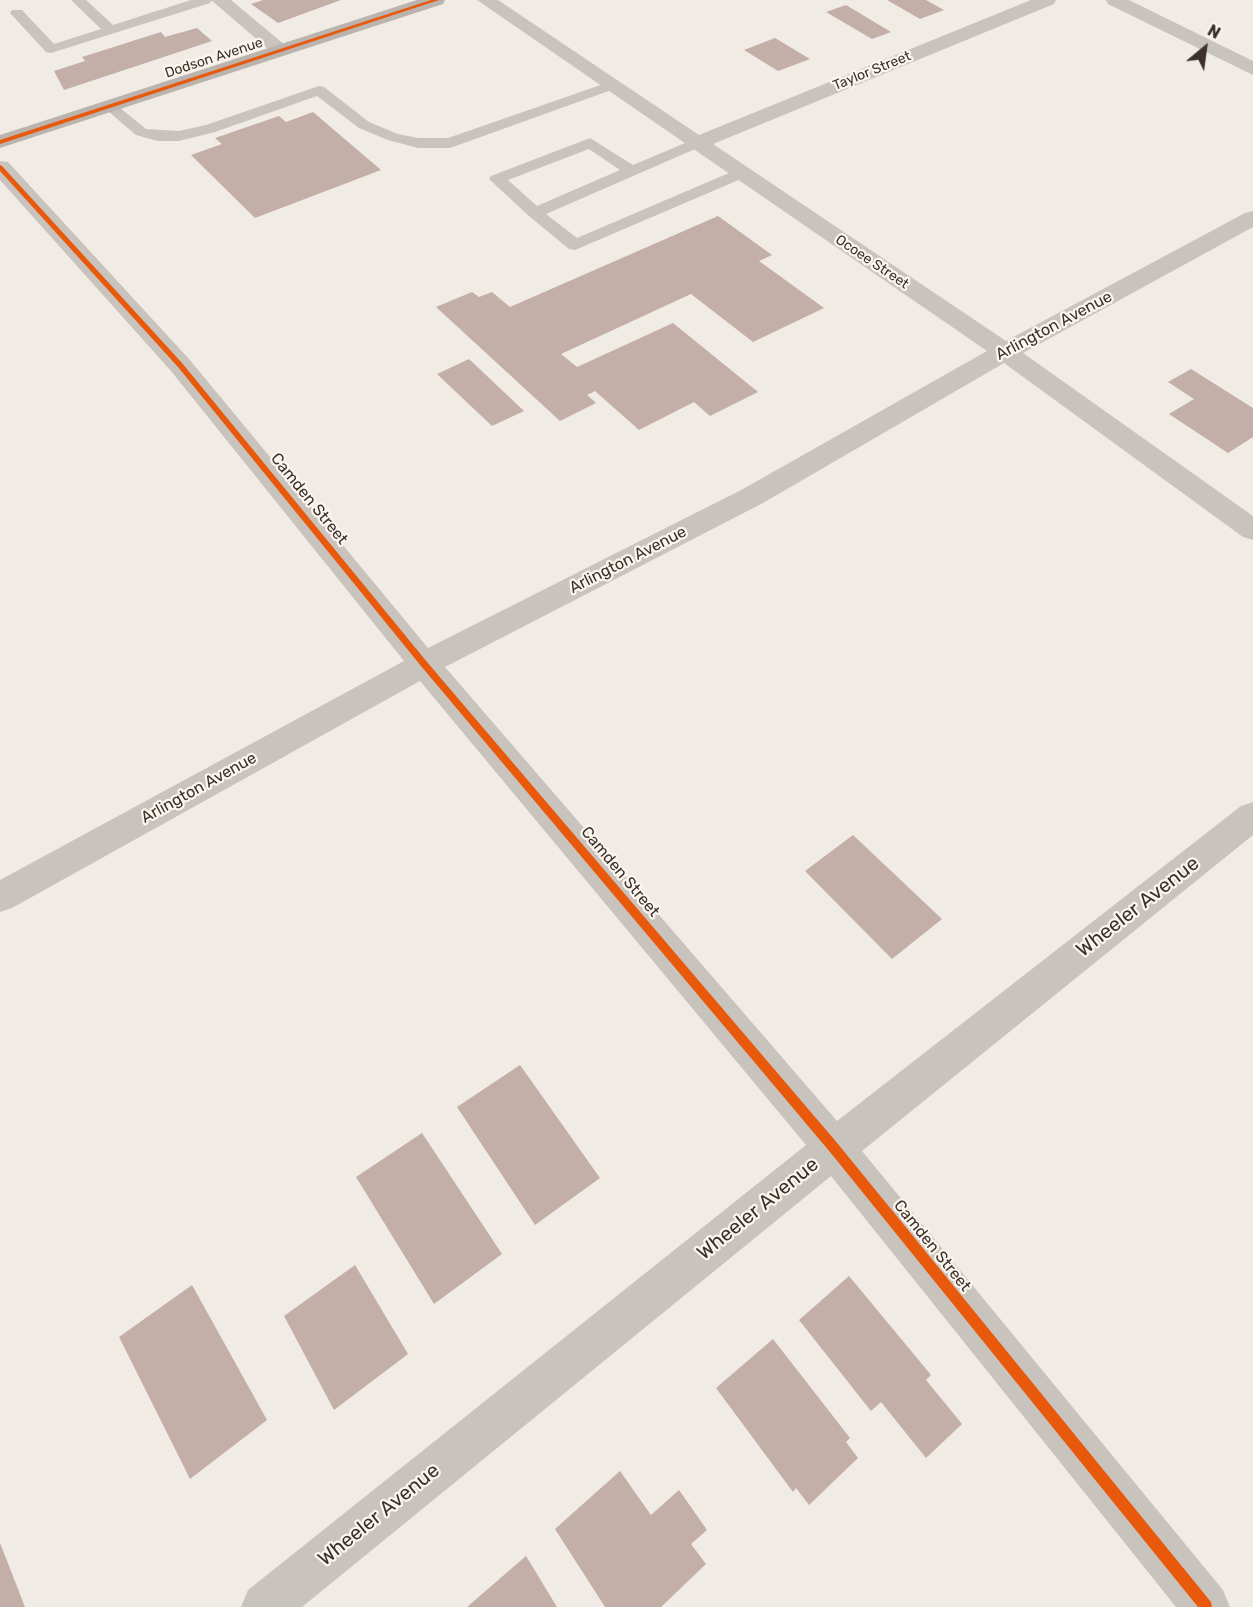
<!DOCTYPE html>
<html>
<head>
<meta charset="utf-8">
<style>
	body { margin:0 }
	#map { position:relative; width:1253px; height:1607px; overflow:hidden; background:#f0ebe5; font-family:Rubik,sans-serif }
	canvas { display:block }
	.north { position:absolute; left:1175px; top:18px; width:60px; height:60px; -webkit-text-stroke:4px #fbf5ee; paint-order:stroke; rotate:29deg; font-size:16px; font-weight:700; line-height:24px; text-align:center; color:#3b302b }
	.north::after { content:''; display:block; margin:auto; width:21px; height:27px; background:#3b302b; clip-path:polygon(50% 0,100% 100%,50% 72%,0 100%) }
</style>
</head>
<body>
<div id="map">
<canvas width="1253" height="1607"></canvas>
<div class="north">N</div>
</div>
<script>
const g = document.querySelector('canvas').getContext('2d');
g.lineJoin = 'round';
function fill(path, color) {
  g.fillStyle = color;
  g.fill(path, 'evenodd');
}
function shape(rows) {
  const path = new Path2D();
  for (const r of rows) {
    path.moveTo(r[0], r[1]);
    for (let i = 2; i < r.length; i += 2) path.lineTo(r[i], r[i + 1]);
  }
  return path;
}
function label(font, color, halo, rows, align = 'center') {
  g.font = font + ' Rubik,sans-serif';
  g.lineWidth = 4.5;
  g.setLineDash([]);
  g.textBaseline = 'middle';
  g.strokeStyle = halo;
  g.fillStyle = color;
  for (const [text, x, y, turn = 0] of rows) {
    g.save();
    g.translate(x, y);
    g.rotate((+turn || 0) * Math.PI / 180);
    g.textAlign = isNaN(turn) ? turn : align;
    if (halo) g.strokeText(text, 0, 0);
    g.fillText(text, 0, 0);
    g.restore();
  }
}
fill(shape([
	[263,0,341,0,278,23,251,4],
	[887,0,926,0,944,10,920,19],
	[846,5,891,32,872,39,826,12],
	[197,28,212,41,64,90,54,71,85,61,82,57,161,32,165,37],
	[775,38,810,59,778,71,744,50],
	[313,112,381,170,255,218,191,155,222,144,215,138,279,116,286,122],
	[718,216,772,255,759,261,824,308,753,342,691,294,561,354,577,367,673,323,758,392,710,416,694,402,639,430,595,391,587,395,596,403,560,421,436,307,472,292,479,297,492,292,510,307],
	[469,359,524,411,492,426,437,374],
	[1191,369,1253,408,1253,437,1228,453,1169,414,1194,399,1168,382],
	[853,835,942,919,892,959,805,871],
	[520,1065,600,1178,535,1225,457,1107],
	[422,1133,502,1254,434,1304,356,1177],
	[355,1265,408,1354,334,1410,284,1316],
	[849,1276,931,1375,926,1380,962,1424,926,1458,881,1402,871,1411,799,1320],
	[192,1285,267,1420,190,1479,119,1337],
	[773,1339,850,1438,846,1442,858,1458,809,1505,796,1488,793,1492,716,1388],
	[620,1471,651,1515,679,1490,707,1530,691,1544,706,1564,661,1607,605,1607,555,1529],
	[0,1543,25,1607,0,1607],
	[526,1556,557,1607,467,1607]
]), '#c3afa7');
fill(shape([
	[71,0,86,0,113,25,191,0,212,0,210,3,51,53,46,52,10,13,12,10,22,10,54,44,101,29,71,0],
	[612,81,619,85,617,88,450,148,418,148,388,140,359,128,317,96,215,132,179,141,158,141,136,135,102,106,109,102,114,103,146,129,179,131,206,125,319,86,324,87,369,122,398,134,418,138,448,138,612,81],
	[590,138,633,165,692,140,702,140,705,143,702,146,546,214,577,238,736,170,748,170,750,173,748,176,575,250,569,249,529,216,489,179,491,176,590,138],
	[589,149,620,170,537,206,508,180,589,149]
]), '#c9c3be');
fill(shape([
	[211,0,231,0,291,50,288,54,281,56,274,54,211,0],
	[477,0,498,0,699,135,1031,0,1056,0,1054,4,713,144,1006,341,1245,213,1253,211,1253,227,1023,353,1253,516,1253,540,1243,537,1004,363,763,503,445,667,837,1121,1241,806,1253,802,1253,835,862,1151,1223,1590,1230,1607,1176,1607,831,1176,302,1607,241,1607,248,1590,806,1145,420,681,12,908,0,912,0,880,404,661,171,371,0,180,0,161,8,162,189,359,428,648,743,489,987,351,477,0],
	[1106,0,1129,0,1253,61,1253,75,1108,4,1106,0]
]), '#c9c3be');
fill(shape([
	[417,0,445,0,443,4,0,148,0,135,417,0]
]), '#bab3ae');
fill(shape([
	[431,0,439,0,0,144,0,140,431,0],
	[0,165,2,166,182,363,427,662,838,1144,1211,1602,1212,1607,1198,1607,830,1152,421,666,178,367,0,171,0,165]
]), '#e8590c');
label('14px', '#3b302b', '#fbf5ee', [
	["Dodson Avenue",214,58,-18],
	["Taylor Street",872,71,-22],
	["Ocoee Street",872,262,34]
]);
label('16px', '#3b302b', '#fbf5ee', [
	["Arlington Avenue",1054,326,-28],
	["Camden Street",309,499,51],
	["Arlington Avenue",628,560,-27],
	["Arlington Avenue",199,788,-29],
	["Camden Street",620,872,50],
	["Camden Street",932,1246,51]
]);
label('20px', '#3b302b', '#fbf5ee', [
	["Wheeler Avenue",1138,907,-38],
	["Wheeler Avenue",758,1209,-39],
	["Wheeler Avenue",379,1515,-39]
]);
</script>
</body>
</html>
